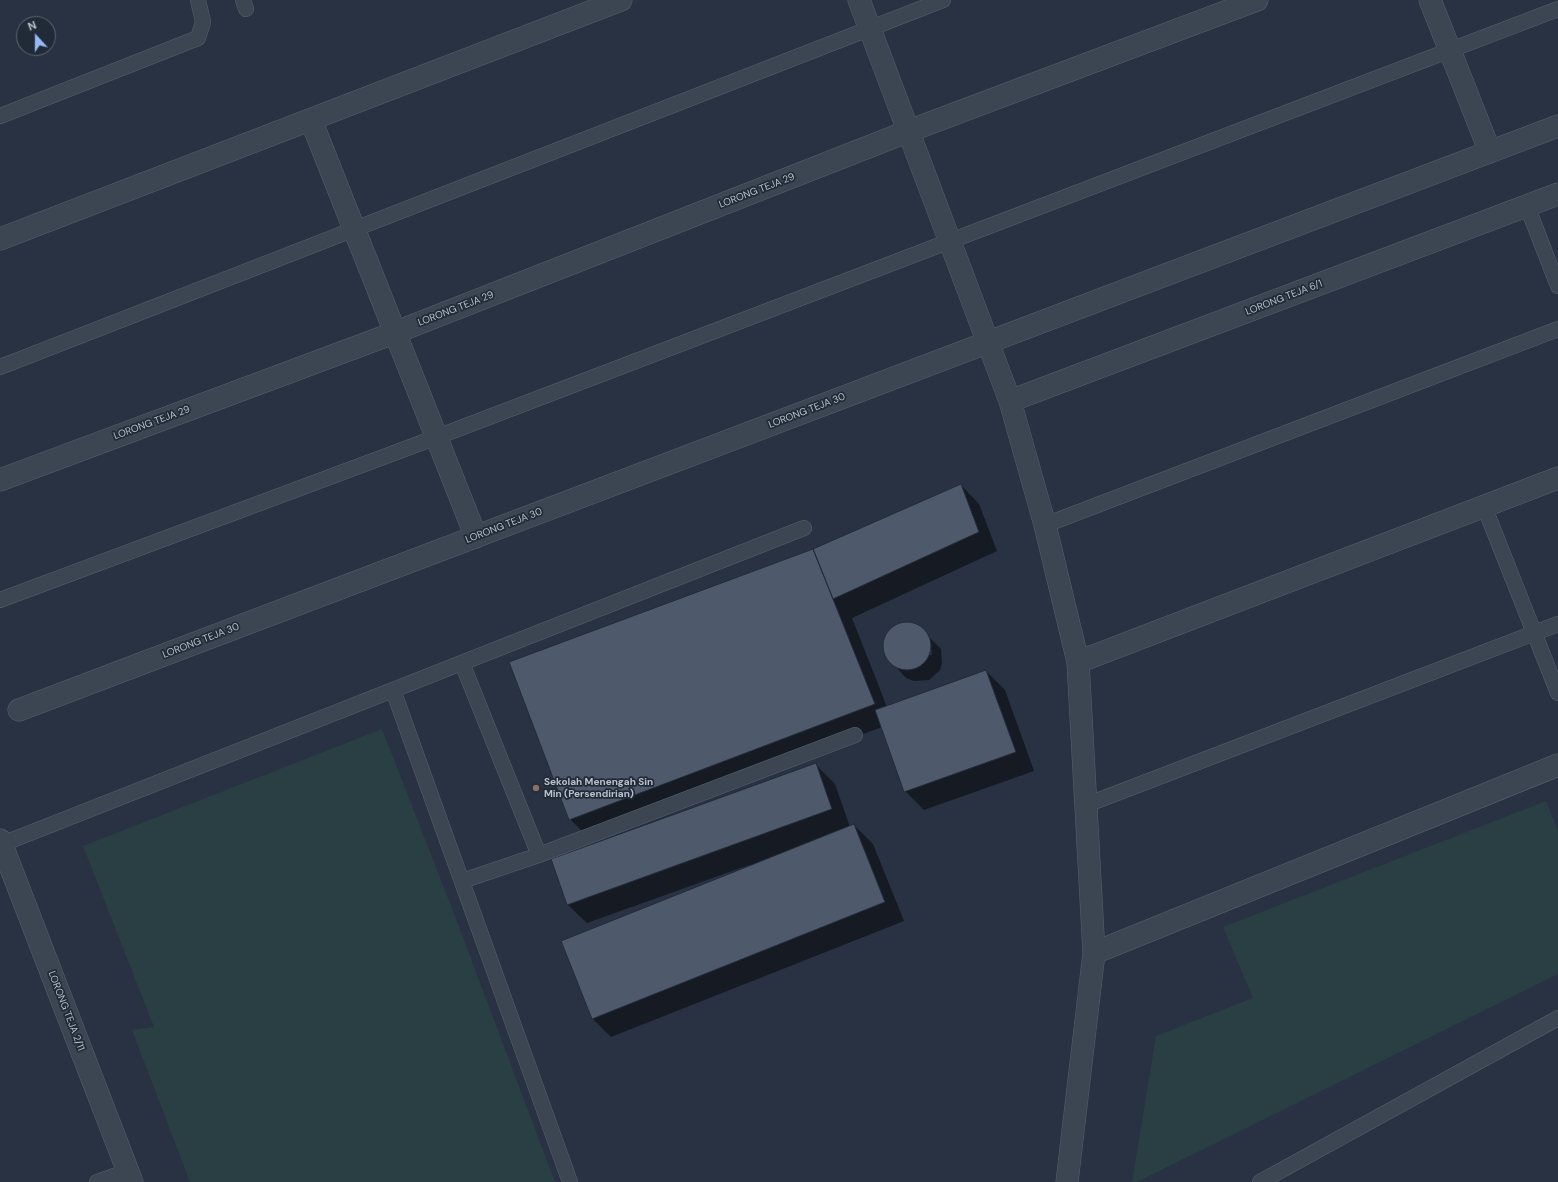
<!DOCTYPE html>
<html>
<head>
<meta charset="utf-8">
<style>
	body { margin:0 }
	#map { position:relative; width:1558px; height:1182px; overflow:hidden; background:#283242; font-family:"DM Sans",sans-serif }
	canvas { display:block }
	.north { position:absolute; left:16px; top:16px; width:40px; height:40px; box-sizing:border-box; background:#212a37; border:1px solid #5e6673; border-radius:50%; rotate:339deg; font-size:11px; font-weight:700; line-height:16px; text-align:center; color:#bac0cc }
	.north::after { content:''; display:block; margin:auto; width:14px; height:18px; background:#96b8f4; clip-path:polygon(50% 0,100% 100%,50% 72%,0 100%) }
</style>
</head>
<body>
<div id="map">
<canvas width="1558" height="1182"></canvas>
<div class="north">N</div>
</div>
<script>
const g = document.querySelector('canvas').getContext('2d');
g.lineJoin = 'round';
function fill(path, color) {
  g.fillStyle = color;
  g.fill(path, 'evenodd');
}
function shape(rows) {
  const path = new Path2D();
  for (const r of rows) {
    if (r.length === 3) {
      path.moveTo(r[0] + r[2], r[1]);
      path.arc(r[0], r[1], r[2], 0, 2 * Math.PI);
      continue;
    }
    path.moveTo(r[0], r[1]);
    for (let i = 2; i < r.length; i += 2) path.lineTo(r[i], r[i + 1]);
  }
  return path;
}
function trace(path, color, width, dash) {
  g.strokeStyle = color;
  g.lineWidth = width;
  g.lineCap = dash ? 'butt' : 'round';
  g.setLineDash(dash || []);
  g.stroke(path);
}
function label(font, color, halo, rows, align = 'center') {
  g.font = font + ' "DM Sans",sans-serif';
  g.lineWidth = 3.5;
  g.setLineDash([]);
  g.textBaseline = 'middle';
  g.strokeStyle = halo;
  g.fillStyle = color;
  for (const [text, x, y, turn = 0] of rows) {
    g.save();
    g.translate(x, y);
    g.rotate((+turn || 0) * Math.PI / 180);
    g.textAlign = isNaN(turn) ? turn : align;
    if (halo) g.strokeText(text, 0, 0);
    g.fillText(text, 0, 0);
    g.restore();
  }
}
fill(shape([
	[382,729,453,911,555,1182,190,1182,132,1030,154,1027,83,846],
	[1546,801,1558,831,1558,974,1137,1182,1132,1182,1156,1036,1253,998,1223,927]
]), '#2a3f43');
fill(shape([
	[961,485,979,504,997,551,852,618,887,707,986,671,1005,690,1034,771,924,810,905,791,882,727,589,838,570,819,814,550],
	[904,623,918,626,928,636,930,655,932,655,930,638,941,649,942,663,940,670,929,680,914,681,906,678,888,658,884,651,884,643,891,630],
	[816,765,835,784,850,827,854,825,873,844,904,921,611,1037,592,1018,750,866,749,865,587,923,568,905]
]), '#0007');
const building = shape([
	[961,484,979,532,833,599,813,549,961,484],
	[813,549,875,704,569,820,509,662,813,549],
	[907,646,24],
	[986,670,1016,752,904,792,875,710,986,670],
	[816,763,832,809,567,905,551,859,816,763],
	[854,824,885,902,592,1019,561,941,854,824]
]);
fill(building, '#4e596b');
trace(building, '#232c39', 1);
const service = shape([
	[243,0,246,9],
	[0,116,198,38,203,22,198,0],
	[1527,206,1558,286],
	[0,367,943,0],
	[1484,506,1558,693],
	[1045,525,1558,329],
	[0,600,437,437,1558,9],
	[393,690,570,1182],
	[1086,805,1558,624],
	[2,844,804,528],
	[539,855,855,735],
	[462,881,539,855,462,663],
	[97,1182,128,1171],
	[1260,1182,1558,1018]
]);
const minor = shape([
	[859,0,1010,401,1045,525,1078,662,1094,953,1067,1182],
	[1430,0,1490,152],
	[311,120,476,537],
	[0,239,621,0],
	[1010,401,1558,194],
	[0,480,394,333,909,131,1257,0],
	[1078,662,1558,478],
	[19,710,1558,126],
	[0,840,132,1182],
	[1094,953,1558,765]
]);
trace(service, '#58606c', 16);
trace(minor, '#58606c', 23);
trace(service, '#3c4552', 15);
trace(minor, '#3c4552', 22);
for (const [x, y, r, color] of [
	[536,788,4,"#8d6e63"]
]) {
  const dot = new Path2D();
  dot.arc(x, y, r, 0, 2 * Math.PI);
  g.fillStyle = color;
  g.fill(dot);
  trace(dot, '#212a37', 1.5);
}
label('10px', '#bac0cc', '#212a37', [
	["LORONG TEJA 29",757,191,-21],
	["LORONG TEJA 6/1",1284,298,-21],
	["LORONG TEJA 29",456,309,-21],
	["LORONG TEJA 30",807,411,-21],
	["LORONG TEJA 29",152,423,-20],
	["LORONG TEJA 30",504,526,-21],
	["LORONG TEJA 30",201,641,-21],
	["LORONG TEJA 2/11",66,1011,69]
]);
label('bold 10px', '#bac0cc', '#212a37', [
	["Sekolah Menengah Sin",544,782],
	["Min (Persendirian)",544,794]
], 'left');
</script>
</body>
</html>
